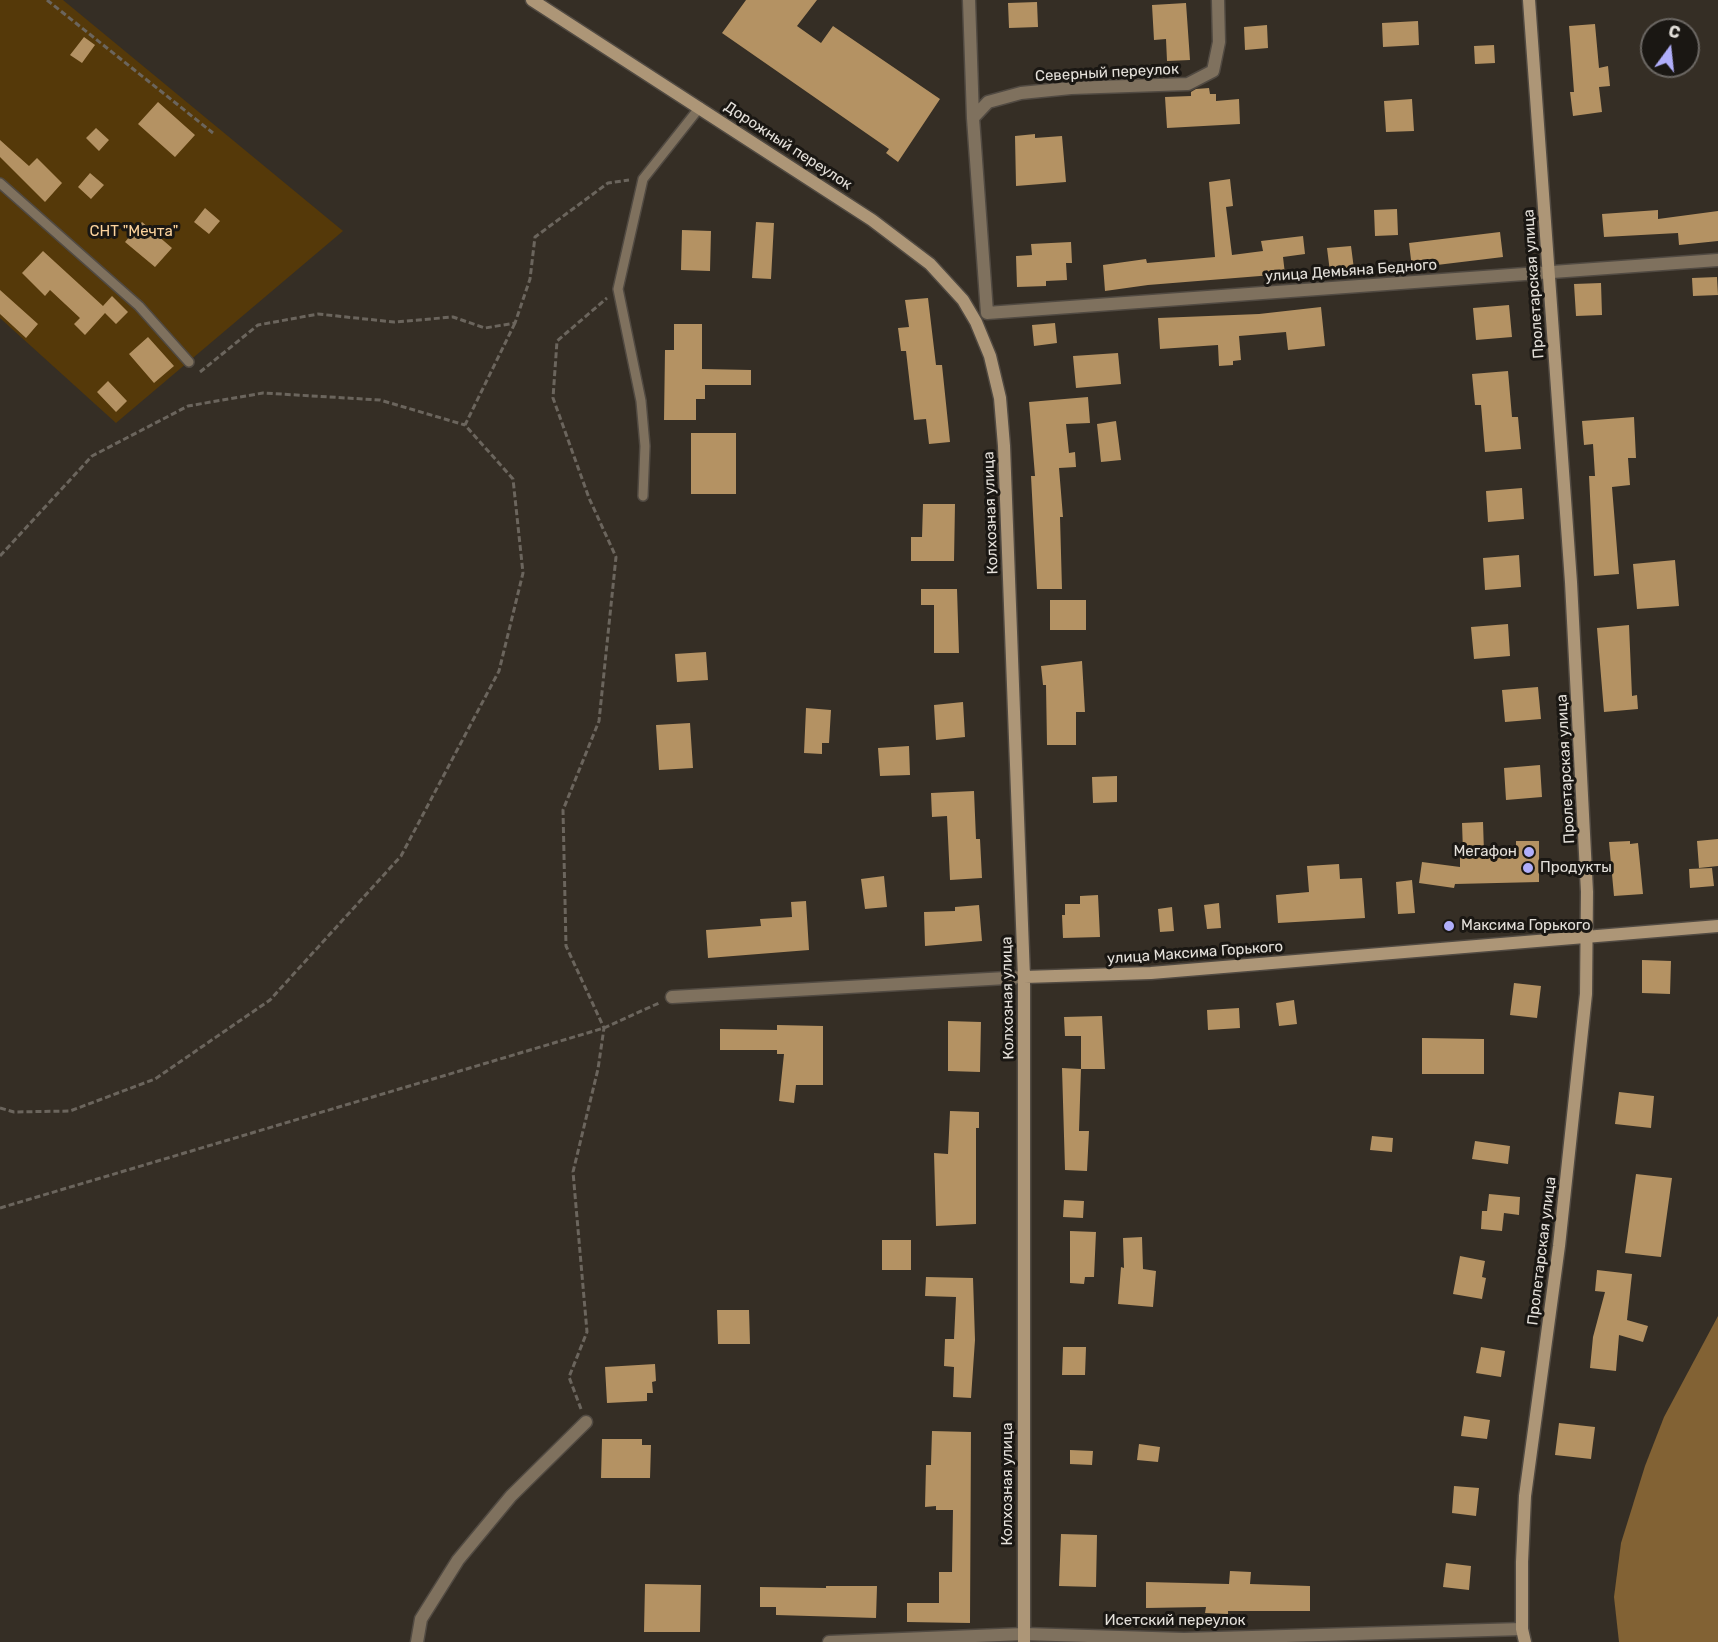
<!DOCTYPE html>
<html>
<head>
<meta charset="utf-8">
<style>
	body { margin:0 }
	#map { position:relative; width:1718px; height:1642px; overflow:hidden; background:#352e25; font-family:Rubik,sans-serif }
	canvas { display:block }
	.north { position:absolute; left:1640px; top:18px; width:60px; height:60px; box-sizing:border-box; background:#1a1713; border:2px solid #6b6763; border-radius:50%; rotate:15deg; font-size:16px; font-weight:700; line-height:24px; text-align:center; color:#e4e0da }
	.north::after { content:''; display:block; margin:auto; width:21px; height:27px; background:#b0aefa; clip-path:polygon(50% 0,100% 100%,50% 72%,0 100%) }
</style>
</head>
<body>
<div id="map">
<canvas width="1718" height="1642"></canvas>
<div class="north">С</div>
</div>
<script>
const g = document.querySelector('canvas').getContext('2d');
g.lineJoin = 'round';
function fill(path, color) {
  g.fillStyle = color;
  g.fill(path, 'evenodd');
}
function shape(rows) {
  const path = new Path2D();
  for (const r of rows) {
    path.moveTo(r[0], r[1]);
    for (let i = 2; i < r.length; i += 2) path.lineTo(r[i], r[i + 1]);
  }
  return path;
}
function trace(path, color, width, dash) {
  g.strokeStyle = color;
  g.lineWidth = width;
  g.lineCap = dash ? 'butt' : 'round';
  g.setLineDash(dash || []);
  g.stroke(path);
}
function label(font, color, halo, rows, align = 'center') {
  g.font = font + ' Rubik,sans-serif';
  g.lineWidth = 6;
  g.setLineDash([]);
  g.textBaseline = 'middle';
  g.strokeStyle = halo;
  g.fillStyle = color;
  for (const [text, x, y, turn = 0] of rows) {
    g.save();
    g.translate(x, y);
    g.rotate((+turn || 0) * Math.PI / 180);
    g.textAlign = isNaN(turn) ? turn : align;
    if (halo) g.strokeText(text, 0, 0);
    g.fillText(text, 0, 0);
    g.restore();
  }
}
fill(shape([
	[0,0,63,0,343,231,116,423,0,318]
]), '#553909');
fill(shape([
	[1718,1316,1718,1642,1619,1642,1614,1597,1621,1543,1645,1466,1664,1417]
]), '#826234');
fill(shape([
	[746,0,817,0,797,26,821,43,833,26,940,99,898,162,886,153,889,149,722,33],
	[1037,2,1038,27,1009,28,1008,3],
	[1186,3,1190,60,1167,61,1166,39,1154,40,1152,5],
	[1418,21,1419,45,1383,47,1382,23],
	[1595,24,1599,68,1608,66,1610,86,1599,87,1602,112,1573,116,1570,92,1574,92,1569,26],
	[1267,25,1268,48,1245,50,1244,27],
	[84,37,95,45,82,63,70,55],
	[1494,45,1495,63,1475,64,1474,46],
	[1209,88,1210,94,1216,94,1216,101,1239,99,1240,124,1167,128,1165,97,1191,96,1191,92,1196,89],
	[1412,99,1414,131,1386,132,1384,101],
	[158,102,195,135,175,157,138,124],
	[96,128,109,140,99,151,86,138],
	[1035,134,1035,138,1062,136,1066,182,1016,186,1015,136],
	[0,140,29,166,37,158,62,183,45,202,0,157],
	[90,173,104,185,91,199,78,187],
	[1230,179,1233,206,1226,207,1232,255,1263,251,1261,241,1303,236,1305,254,1283,257,1285,274,1148,285,1105,291,1103,265,1146,259,1147,263,1215,257,1209,182],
	[205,208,220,221,209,234,194,222],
	[1397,209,1398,235,1375,236,1374,210],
	[1658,210,1658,219,1718,211,1718,241,1679,245,1678,233,1604,237,1602,214],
	[142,222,172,248,155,267,125,242],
	[756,222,774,223,771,279,752,278],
	[682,230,711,231,710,271,681,270],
	[1500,232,1503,257,1412,268,1409,243],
	[1071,242,1072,263,1066,263,1067,280,1046,281,1046,286,1017,287,1016,256,1032,255,1031,244],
	[1351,246,1354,269,1330,272,1327,248],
	[43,251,103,306,112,296,128,312,116,324,105,313,85,335,74,324,80,318,50,290,45,296,22,273],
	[1717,277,1718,295,1693,296,1692,278],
	[1601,283,1602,315,1576,316,1574,284],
	[0,290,38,324,26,338,0,314],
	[928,298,936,365,942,365,950,442,929,444,926,419,914,420,906,351,901,351,898,328,909,327,905,300],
	[1509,305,1512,337,1476,340,1473,308],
	[1321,307,1325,346,1288,350,1286,332,1239,336,1241,360,1233,361,1233,365,1219,366,1218,345,1160,349,1158,318,1259,314],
	[1055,323,1057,343,1034,346,1032,325],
	[674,324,702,324,702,369,751,370,751,385,705,385,705,399,696,399,696,420,664,420,665,350,674,350],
	[148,337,174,366,154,383,129,354],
	[1118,353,1121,384,1076,388,1073,356],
	[1508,371,1512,417,1518,417,1521,449,1485,452,1481,405,1475,405,1472,374],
	[108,381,127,401,116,412,97,392],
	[1088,397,1090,423,1066,424,1069,453,1075,452,1076,467,1059,468,1063,517,1060,517,1062,589,1037,589,1031,476,1035,476,1029,402],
	[1634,417,1636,458,1628,458,1630,485,1612,487,1619,574,1594,576,1589,476,1595,476,1593,444,1584,445,1582,421],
	[1116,421,1121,460,1101,462,1097,424],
	[691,433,736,433,736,494,691,494],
	[1522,488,1524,519,1488,522,1486,491],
	[923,504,955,504,954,561,911,561,911,537,922,537],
	[1519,555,1521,587,1485,590,1483,558],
	[1675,560,1679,606,1637,609,1633,564],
	[921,589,957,589,959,653,934,653,934,605,921,605],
	[1050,600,1086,600,1086,630,1050,630],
	[1508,624,1510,656,1474,659,1471,627],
	[1629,625,1632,696,1637,695,1638,709,1604,712,1597,628],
	[706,652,708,680,677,682,675,654],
	[1082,661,1085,712,1076,712,1076,745,1047,745,1046,685,1043,685,1041,666],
	[1538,687,1541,719,1505,722,1502,690],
	[963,702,965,737,936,740,934,705],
	[806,708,831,710,829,743,822,743,822,754,804,753],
	[690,723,693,768,659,770,656,725],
	[909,746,910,775,880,776,878,748],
	[1540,765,1542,797,1506,800,1504,768],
	[1117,776,1117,802,1093,803,1092,777],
	[974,791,976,839,980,839,982,878,950,880,947,816,932,817,931,793],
	[1483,822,1484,852,1516,852,1516,841,1539,841,1539,882,1455,884,1454,888,1419,883,1422,862,1460,867,1460,852,1463,852,1462,823],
	[1718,839,1718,866,1699,868,1697,841],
	[1630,841,1630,844,1638,843,1643,894,1614,896,1609,842],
	[1339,864,1340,879,1362,878,1365,918,1278,923,1276,895,1309,892,1307,866],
	[1712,868,1714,886,1690,888,1689,869],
	[884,876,887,907,865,909,861,879],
	[1412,880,1415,913,1398,914,1396,882],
	[1098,895,1100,937,1063,938,1062,915,1065,915,1065,904,1080,904,1080,896],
	[806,901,809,950,708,958,706,930,761,926,760,919,792,917,791,902],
	[1219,903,1221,928,1207,929,1204,905],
	[979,905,982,941,925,946,924,912,955,911,955,907],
	[1172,907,1174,931,1160,932,1158,909],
	[1642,960,1671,961,1670,994,1642,993],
	[1514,983,1541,986,1537,1018,1510,1015],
	[1294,1000,1297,1024,1279,1026,1276,1003],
	[1239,1008,1240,1028,1208,1030,1207,1010],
	[1102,1016,1105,1069,1081,1069,1081,1036,1065,1036,1064,1017],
	[948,1021,981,1022,980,1072,948,1071],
	[777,1025,823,1026,823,1085,796,1085,794,1103,779,1101,784,1054,777,1054,777,1050,720,1050,720,1029,777,1030],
	[1422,1038,1484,1039,1484,1074,1422,1074],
	[1062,1068,1081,1069,1079,1131,1089,1131,1087,1171,1065,1170],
	[1619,1092,1654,1096,1651,1128,1615,1124],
	[950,1111,979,1112,979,1128,976,1128,976,1224,936,1226,934,1153,948,1154],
	[1372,1136,1393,1138,1392,1152,1370,1150],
	[1475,1141,1510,1146,1508,1164,1472,1159],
	[1636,1174,1672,1178,1661,1257,1625,1253],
	[1489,1194,1520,1197,1519,1215,1504,1213,1502,1231,1481,1229,1482,1211,1487,1211],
	[1064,1200,1084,1201,1083,1218,1063,1217],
	[1070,1231,1096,1232,1094,1277,1085,1277,1084,1284,1070,1283],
	[1142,1237,1143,1269,1156,1271,1153,1307,1118,1304,1121,1267,1124,1268,1123,1238],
	[882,1240,911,1240,911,1270,882,1270],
	[1460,1256,1485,1261,1482,1277,1486,1278,1482,1299,1453,1294],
	[1597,1270,1632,1274,1627,1320,1648,1326,1643,1342,1619,1335,1616,1371,1590,1368,1593,1337,1605,1292,1595,1291],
	[926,1277,973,1278,975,1340,971,1398,953,1397,954,1367,944,1366,945,1339,954,1339,956,1297,925,1296],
	[717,1310,749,1310,750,1344,718,1344],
	[1063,1347,1086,1347,1085,1375,1062,1375],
	[1481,1347,1505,1351,1501,1377,1476,1373],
	[655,1364,656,1381,652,1382,653,1393,647,1393,647,1401,607,1403,605,1367],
	[1464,1416,1490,1420,1487,1439,1461,1436],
	[1559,1423,1595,1427,1591,1459,1555,1455],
	[932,1431,971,1432,970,1623,907,1622,907,1603,939,1603,939,1572,952,1572,953,1510,936,1510,936,1506,925,1507,926,1465,931,1465],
	[602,1439,642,1439,642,1445,651,1445,650,1478,601,1478],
	[1139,1444,1160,1447,1158,1462,1137,1460],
	[1070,1450,1093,1451,1092,1465,1070,1464],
	[1454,1486,1479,1488,1476,1516,1452,1513],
	[1061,1534,1097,1535,1096,1587,1059,1586],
	[1446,1563,1471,1566,1469,1590,1443,1587],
	[1230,1571,1251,1572,1250,1584,1310,1586,1310,1611,1228,1611,1228,1614,1205,1613,1206,1607,1146,1608,1146,1582,1229,1584],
	[645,1584,701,1585,700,1632,644,1632],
	[826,1586,877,1586,876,1618,776,1615,776,1607,760,1607,760,1587,826,1588]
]), '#b49263');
const lane = shape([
	[0,183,139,306,189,362],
	[643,496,645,446,641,401,618,289,643,179,700,107]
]);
const street = shape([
	[969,0,973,118,987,313],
	[973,118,988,102,1021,93,1071,88,1188,84,1213,71,1219,42,1218,0],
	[987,313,1718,260],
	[672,997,1024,977],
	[417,1642,421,1619,458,1560,511,1496,586,1422],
	[829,1642,1024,1634,1184,1639,1522,1629]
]);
const secondary = shape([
	[532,0,872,220,930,264,963,300,976,322,990,356,1000,398,1004,446,1024,977,1024,1642],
	[1024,977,1151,973,1718,926],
	[1525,1642,1522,1629,1522,1562,1525,1496,1559,1246,1586,994,1587,892,1571,582,1529,0]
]);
trace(lane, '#514a42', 12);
trace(street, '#514a42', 15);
trace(secondary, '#514a42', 15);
trace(shape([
	[47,0,213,133],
	[200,372,258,325,318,314,394,322,453,317,485,328,515,323,530,279,535,237,608,183,629,180],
	[0,556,92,456,188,406,263,393,380,400,465,425],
	[0,1108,14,1112,70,1111,155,1079,270,1000,401,856,499,671,523,573,513,479,465,425,515,323],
	[0,1208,604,1028,659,1003],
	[581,1409,569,1377,587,1332,573,1172,598,1069,604,1028,566,946,563,810,599,721,616,557,589,498,553,398,557,341,607,298]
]), '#6b655d', 3, [6, 3]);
trace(lane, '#7f715e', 9);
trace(street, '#7f715e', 12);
trace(secondary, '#ad9677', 12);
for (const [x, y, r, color] of [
	[1529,852,6,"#b0aefa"],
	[1528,868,6,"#b0aefa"],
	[1449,926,6,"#b0aefa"]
]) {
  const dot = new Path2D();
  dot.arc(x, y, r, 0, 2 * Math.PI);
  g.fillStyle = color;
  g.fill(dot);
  trace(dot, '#1a1713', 2);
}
label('15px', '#e4e0da', '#1a1713', [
	["Северный переулок",1107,73,-3],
	["Дорожный переулок",788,146,33],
	["улица Демьяна Бедного",1351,271,-4],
	["Пролетарская улица",1534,284,-94],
	["Колхозная улица",991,513,-92],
	["Пролетарская улица",1566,769,-93],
	["улица Максима Горького",1195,953,-4],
	["Колхозная улица",1008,998,-91],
	["Пролетарская улица",1542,1251,-83],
	["Колхозная улица",1008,1484,-90],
	["Исетский переулок",1175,1621]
]);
label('15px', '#fdd49d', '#1a1713', [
	["СНТ \"Мечта\"",134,232]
]);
label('15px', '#e4e0da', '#1a1713', [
	["Мегафон",1517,852,"right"],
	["Продукты",1540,868],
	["Максима Горького",1461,926]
], 'left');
</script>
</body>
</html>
